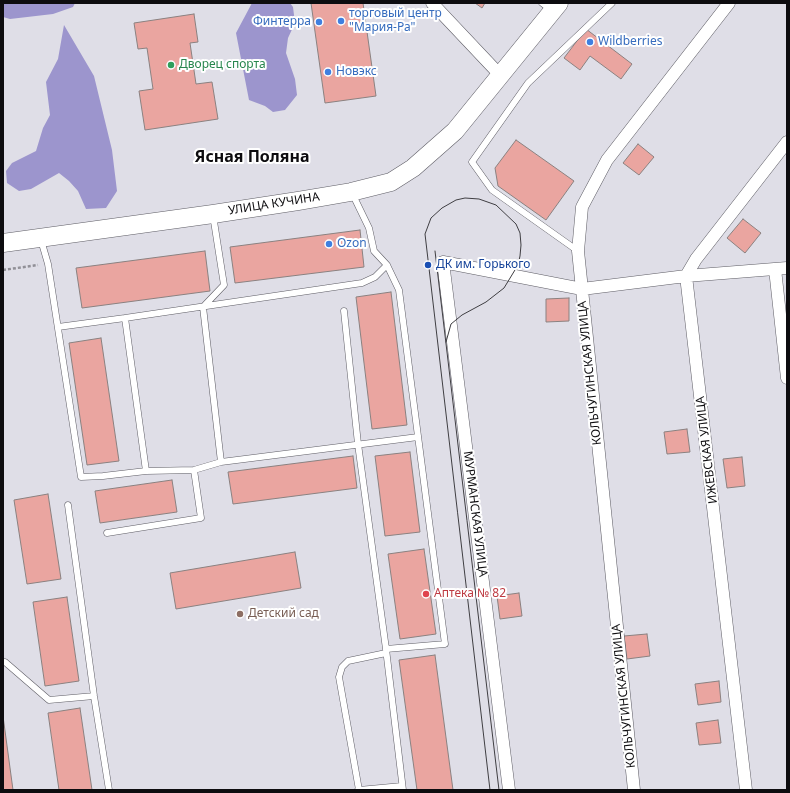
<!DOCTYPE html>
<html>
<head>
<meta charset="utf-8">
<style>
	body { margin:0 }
	#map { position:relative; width:790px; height:793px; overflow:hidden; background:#dfdee7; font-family:"Noto Sans",sans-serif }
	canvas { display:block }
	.frame { position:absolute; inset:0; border:4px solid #0d0c0f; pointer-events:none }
</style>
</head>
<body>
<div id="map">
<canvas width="790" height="793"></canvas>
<div class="frame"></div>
</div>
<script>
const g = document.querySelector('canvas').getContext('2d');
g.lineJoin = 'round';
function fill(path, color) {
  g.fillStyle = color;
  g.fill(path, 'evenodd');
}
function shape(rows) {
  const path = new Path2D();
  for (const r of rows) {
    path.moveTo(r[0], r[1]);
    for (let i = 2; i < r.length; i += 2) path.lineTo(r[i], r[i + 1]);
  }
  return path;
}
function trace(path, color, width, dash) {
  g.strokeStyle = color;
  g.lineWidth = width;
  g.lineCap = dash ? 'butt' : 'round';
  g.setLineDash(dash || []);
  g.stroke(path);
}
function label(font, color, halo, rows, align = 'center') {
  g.font = font + ' "Noto Sans",sans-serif';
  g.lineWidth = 4;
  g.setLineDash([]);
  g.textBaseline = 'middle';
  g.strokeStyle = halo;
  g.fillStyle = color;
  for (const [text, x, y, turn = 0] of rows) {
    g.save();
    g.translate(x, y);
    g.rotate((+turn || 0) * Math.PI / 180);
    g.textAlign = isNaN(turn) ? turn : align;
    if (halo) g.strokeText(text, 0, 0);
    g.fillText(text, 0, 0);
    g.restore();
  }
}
fill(shape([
	[3,3,75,3,73,7,53,14,10,19,3,17],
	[252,3,290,3,293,7,295,23,288,38,286,53,295,79,297,95,285,110,273,112,265,106,249,100,236,33],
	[64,25,94,76,112,150,117,191,106,208,86,209,78,191,69,181,59,173,31,189,19,191,7,183,6,171,12,163,36,151,43,128,50,115,46,82,58,59]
]), '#9c95cd');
const building = shape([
	[311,3,363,3,376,96,325,103,311,3],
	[475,3,485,3,482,8,475,3],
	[194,14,198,42,190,43,196,84,212,82,218,119,145,130,139,91,153,89,147,48,138,49,134,23,194,14],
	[586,29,632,64,621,79,590,56,580,70,564,58,586,29],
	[516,140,574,181,546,220,498,186,495,168,516,140],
	[638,144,654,157,639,175,623,163,638,144],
	[743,219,761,233,745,253,727,238,743,219],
	[360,230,364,267,235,283,230,247,360,230],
	[205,251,210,291,82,308,76,268,205,251],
	[391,292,407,425,372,429,356,297,391,292],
	[569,298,569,321,546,322,546,299,569,298],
	[101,338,119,461,87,465,69,343,101,338],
	[687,429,690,452,667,454,664,432,687,429],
	[410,452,420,532,385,536,375,456,410,452],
	[353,456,357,488,233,504,228,472,353,456],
	[742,457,745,486,727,488,723,459,742,457],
	[172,480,177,512,100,523,95,491,172,480],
	[48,494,61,579,27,584,14,500,48,494],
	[424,549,436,634,400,639,388,554,424,549],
	[295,552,301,588,176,609,170,573,295,552],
	[519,593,522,616,500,619,497,596,519,593],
	[67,597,79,681,45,686,33,602,67,597],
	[647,634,650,656,627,659,624,636,647,634],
	[435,655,453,790,417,790,399,660,435,655],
	[719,681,721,702,698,705,695,684,719,681],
	[80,708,92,790,59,790,48,713,80,708],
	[3,716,13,790,3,790,3,716],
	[718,720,721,743,699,745,696,723,718,720]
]);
fill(building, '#eaa5a0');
trace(building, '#8a8180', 1);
const lane = shape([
	[542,3,551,10],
	[352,193,369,228,374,251,387,265,399,290,445,644,386,649],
	[213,215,224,285,203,307,221,462],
	[41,240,48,264,81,477,103,476,146,471,194,470,221,462,418,437],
	[578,251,492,190,472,162,528,83,612,3],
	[344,311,358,444,386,649,403,790],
	[125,318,146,471],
	[58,327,125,318,362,283,375,277,387,265],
	[68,505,94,696,109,790],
	[107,533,201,518,194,470],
	[3,662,5,662,49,700,94,696],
	[358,790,359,790,339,677,342,667,348,661,386,653],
	[359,790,402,786]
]);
const street = shape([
	[432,3,500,75],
	[775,269,787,378],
	[509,790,443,262,582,289,686,276,787,268],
	[634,790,578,251,582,207,607,160,729,3],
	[746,790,686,276,696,259,787,142]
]);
const secondary = shape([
	[3,243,213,214,298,201,351,192,391,182,413,168,455,131,559,3]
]);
trace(lane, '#5e5d65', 7);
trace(street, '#5e5d65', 13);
trace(secondary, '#5e5d65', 19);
trace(shape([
	[3,270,38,265]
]), '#919097', 2.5, [3, 2]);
trace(lane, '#fff', 6);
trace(street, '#fff', 12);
trace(secondary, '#fff', 18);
trace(shape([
	[435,251,499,790],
	[446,342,451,324,462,315,486,302,504,288,518,265,520,256,521,245,520,233,516,224,496,205,479,199,465,198,456,200,442,208,431,218,425,234,490,790]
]), '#3f3e42', 1);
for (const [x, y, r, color] of [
	[341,21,4,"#3f7fe0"],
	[319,22,4,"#3f7fe0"],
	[590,42,4,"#3f7fe0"],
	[171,65,4,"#2e9e5b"],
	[328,72,4,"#3f7fe0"],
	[329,244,4,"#3f7fe0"],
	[428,265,4,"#1a4fb4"],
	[426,594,4,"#e0444e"],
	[240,614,4,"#8d6e63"]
]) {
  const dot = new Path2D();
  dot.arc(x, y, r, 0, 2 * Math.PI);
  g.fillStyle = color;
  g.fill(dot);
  trace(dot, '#fff', 1.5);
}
label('12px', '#366cbe', '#fff', [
	["торговый центр",349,14],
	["\"Мария-Ра\"",349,28],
	["Финтерра",311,22,"right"],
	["Wildberries",598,42],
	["Новэкс",336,72],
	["Ozon",337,244]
], 'left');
label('12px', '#27864d', '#fff', [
	["Дворец спорта",179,65]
], 'left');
label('12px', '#0d0c0f', '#fff', [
	["УЛИЦА КУЧИНА",274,204,-9],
	["КОЛЬЧУГИНСКАЯ УЛИЦА",590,373,-96],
	["ИЖЕВСКАЯ УЛИЦА",707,450,-97],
	["МУРМАНСКАЯ УЛИЦА",475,514,83],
	["КОЛЬЧУГИНСКАЯ УЛИЦА",624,696,-96]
]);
label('12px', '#164399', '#fff', [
	["ДК им. Горького",436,265]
], 'left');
label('12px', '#be3a42', '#fff', [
	["Аптека № 82",434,594]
], 'left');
label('12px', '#785e54', '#fff', [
	["Детский сад",248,614]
], 'left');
label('bold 16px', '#0d0c0f', '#fff', [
	["Ясная Поляна",252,157]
]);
</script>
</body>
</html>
